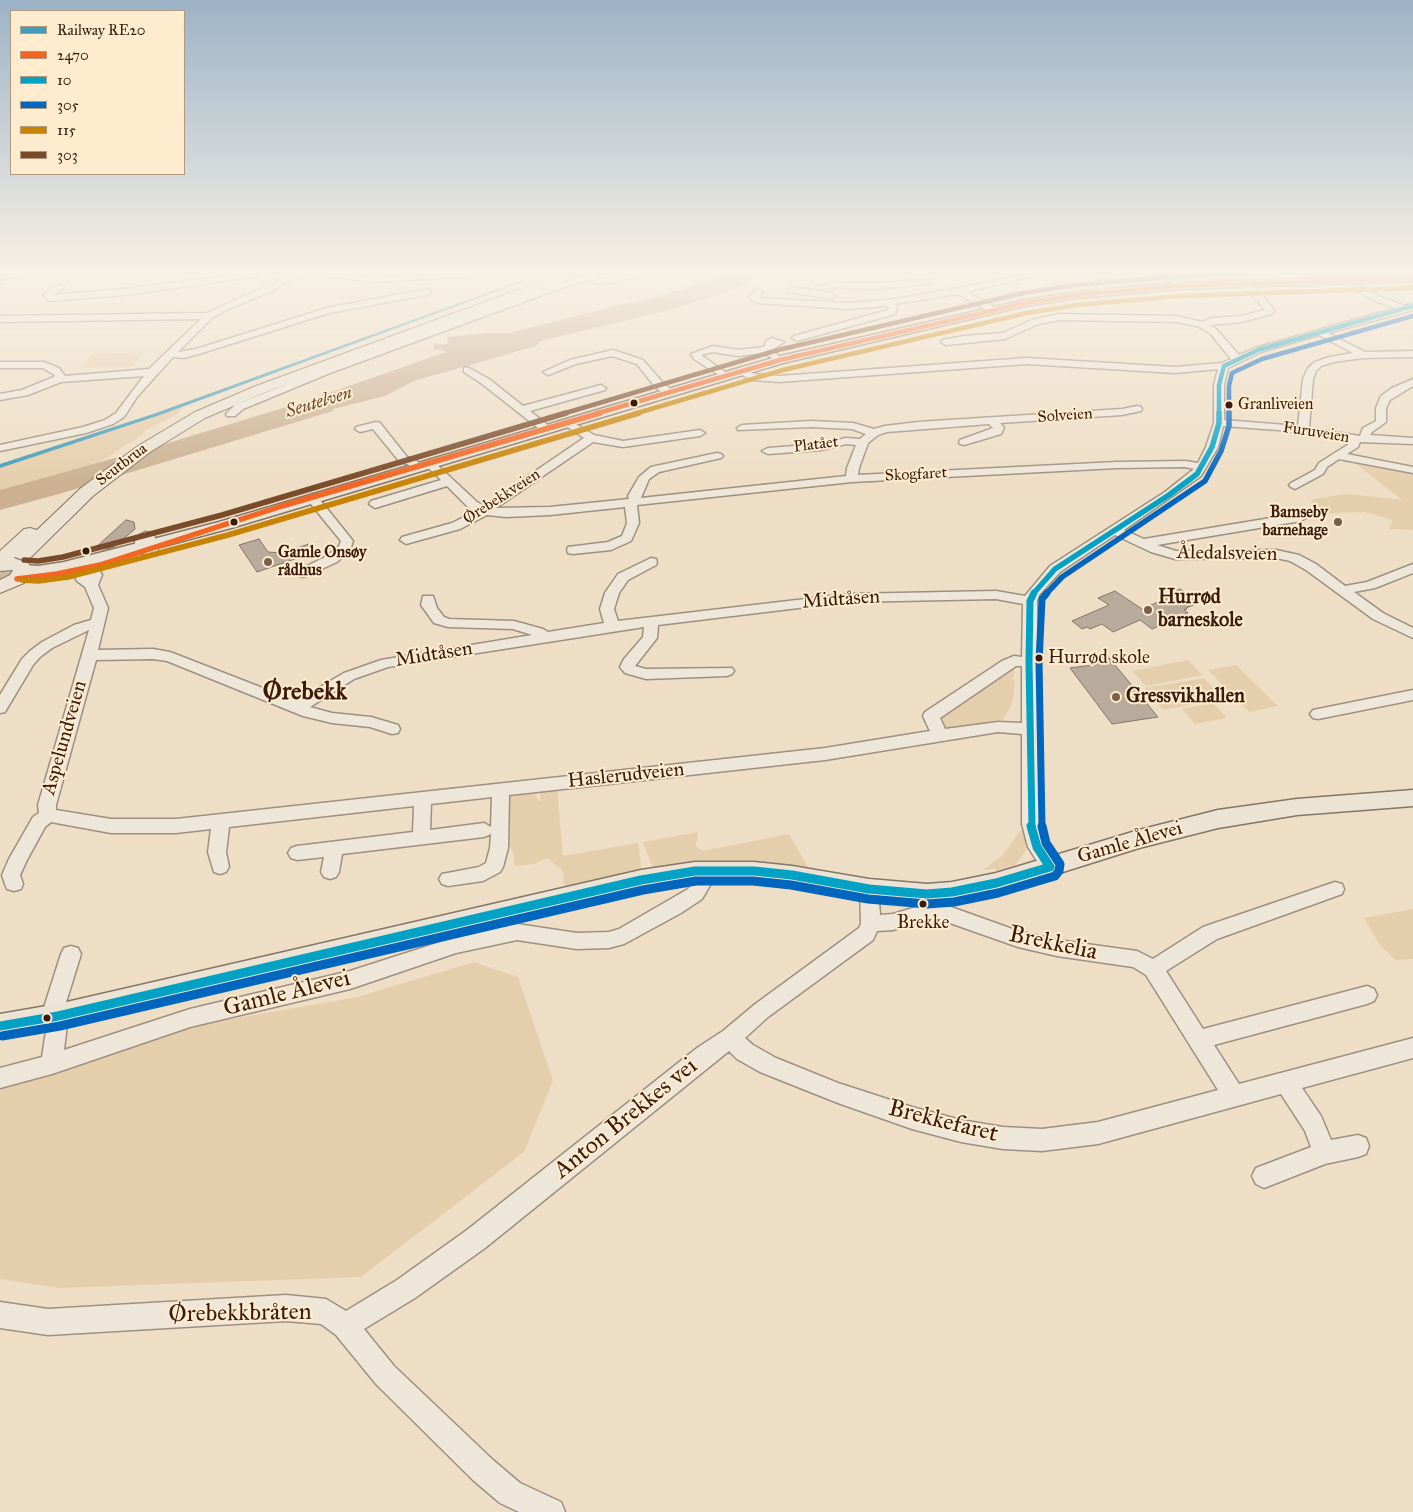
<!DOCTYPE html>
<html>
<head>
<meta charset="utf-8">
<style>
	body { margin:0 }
	#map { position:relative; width:1413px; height:1512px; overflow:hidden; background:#eedec5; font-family:"IM FELL Great Primer",serif }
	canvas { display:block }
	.legend { position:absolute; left:10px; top:10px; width:175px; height:165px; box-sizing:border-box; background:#ffecce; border:1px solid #b09881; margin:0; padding:6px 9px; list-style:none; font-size:15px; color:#3a1b0e }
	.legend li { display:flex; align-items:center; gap:10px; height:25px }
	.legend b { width:25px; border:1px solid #b09881 }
</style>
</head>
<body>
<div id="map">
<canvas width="1413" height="1512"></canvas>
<ul class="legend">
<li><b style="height:6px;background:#429dbb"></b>Railway RE20</li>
<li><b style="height:6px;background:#f26522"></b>2470</li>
<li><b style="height:6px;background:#03a2c4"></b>10</li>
<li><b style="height:6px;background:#0065bd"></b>305</li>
<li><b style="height:6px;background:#c88304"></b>115</li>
<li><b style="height:6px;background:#7a4b2a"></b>303</li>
</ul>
</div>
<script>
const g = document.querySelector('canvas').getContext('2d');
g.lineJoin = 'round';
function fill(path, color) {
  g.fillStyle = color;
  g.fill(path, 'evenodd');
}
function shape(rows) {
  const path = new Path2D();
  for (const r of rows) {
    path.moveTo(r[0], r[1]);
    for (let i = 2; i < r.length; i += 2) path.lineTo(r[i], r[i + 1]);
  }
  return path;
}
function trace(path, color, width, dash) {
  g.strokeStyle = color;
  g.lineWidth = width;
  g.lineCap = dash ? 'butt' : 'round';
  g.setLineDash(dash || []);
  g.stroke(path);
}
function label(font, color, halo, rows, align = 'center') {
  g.font = font + ' "IM FELL Great Primer",serif';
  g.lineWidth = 4;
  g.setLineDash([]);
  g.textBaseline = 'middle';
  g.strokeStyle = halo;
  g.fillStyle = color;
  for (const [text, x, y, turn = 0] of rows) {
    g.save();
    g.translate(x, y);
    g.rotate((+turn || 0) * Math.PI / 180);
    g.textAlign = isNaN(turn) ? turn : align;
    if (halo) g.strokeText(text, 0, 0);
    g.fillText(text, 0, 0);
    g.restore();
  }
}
fill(shape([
	[1312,274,1398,274,1388,274,1384,277,1321,279],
	[145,352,132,367,81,368,92,354],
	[184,407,178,414,144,431,142,435,98,463,0,490,0,467],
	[1355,463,1413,473,1413,530,1389,529,1393,520,1365,512,1307,514,1313,499,1348,494,1402,500],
	[1188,660,1202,675,1146,686,1132,671],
	[1015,665,1014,677,1012,677,1012,679,1015,680,1014,694,1012,703,1003,720,942,732,937,717],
	[1236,665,1278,706,1249,712,1208,670],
	[1204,678,1224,699,1163,710,1145,688],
	[1213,703,1227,718,1195,724,1182,709],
	[557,788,563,856,638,843,642,873,600,882,597,879,568,886,563,883,564,878,562,870,547,858,534,864,515,866,513,852,510,846,503,846,508,797,535,793,538,801,541,800,540,794,543,791],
	[1024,830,1027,841,1025,852,1015,865,996,871,995,869,983,870,1002,856,1020,831],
	[698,832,696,846,702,851,789,834,810,871,654,871,643,842],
	[1413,909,1413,959,1396,960,1380,945,1364,918],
	[474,962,518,977,553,1081,524,1152,361,1277,59,1288,0,1279,0,1085,158,1032,357,997]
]), '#e5ceac');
fill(shape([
	[711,274,762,274,727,292,665,311,540,341,536,346,414,381,385,396,333,409,333,411,59,494,0,510,0,490,165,444,306,401,446,352,441,349,434,350,434,345,448,344,447,337,489,333,510,333,623,304,644,301,671,293,668,291,676,291,714,279,719,276]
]), '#cbb192');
const building = shape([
	[126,520,134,522,135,529,114,547,106,549,95,548,126,520],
	[259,539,268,552,281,553,309,544,315,552,257,572,239,545,259,539],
	[1180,589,1201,602,1186,608,1187,609,1184,610,1188,613,1152,629,1140,620,1113,632,1102,624,1090,629,1087,627,1082,629,1072,621,1109,605,1098,598,1115,591,1142,609,1167,598,1164,596,1180,589],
	[1109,658,1120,671,1158,717,1112,724,1070,668,1093,665,1090,661,1109,658]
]);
fill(building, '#b8ab9b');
trace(building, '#837668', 1);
trace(shape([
	[0,579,23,554]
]), '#cab7a0', 18, [18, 9]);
const minor = shape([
	[11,274,28,274,0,280,0,276,11,274],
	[241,274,261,274,257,276,125,295,49,301,43,295,60,284,64,287,53,295,125,289,241,274],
	[293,274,303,274,270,292,226,310,212,318,178,352,196,349,327,308,427,289,431,292,427,295,329,313,202,353,184,358,173,357,137,397,124,417,113,424,86,433,0,451,0,445,83,427,105,420,116,413,144,376,61,382,28,395,0,400,0,394,22,390,54,377,55,375,43,368,0,368,0,362,44,362,59,368,65,376,149,369,201,319,0,322,0,316,207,313,293,274],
	[322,274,343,274,374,278,439,274,478,274,474,276,374,282,326,276,322,274],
	[591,274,602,274,595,277,599,280,632,274,646,274,606,284,598,284,587,280,556,290,330,373,243,409,235,416,227,416,226,414,235,405,324,369,550,286,591,274],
	[1026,274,1040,274,967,292,996,308,996,312,990,312,958,294,895,304,897,307,895,314,797,341,792,338,794,336,888,310,889,307,887,306,847,309,757,303,749,297,758,289,762,292,759,298,847,303,889,300,959,288,1026,274],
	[1083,274,1091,274,1111,292,1104,294,1083,274],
	[1160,274,1169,274,1183,286,1176,288,1160,274],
	[926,280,929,280,929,284,873,289,832,287,820,290,816,287,832,283,873,283,926,280],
	[1240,281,1246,281,1263,296,1274,310,1271,314,1242,322,1210,325,1216,329,1239,355,1255,348,1396,308,1375,301,1355,290,1355,286,1361,286,1381,297,1405,306,1413,303,1413,309,1409,311,1328,333,1365,352,1413,351,1413,357,1363,358,1334,362,1321,366,1316,371,1313,379,1309,428,1360,436,1363,428,1376,421,1376,408,1381,396,1392,388,1413,379,1413,386,1390,400,1386,408,1386,422,1372,432,1370,435,1413,438,1413,444,1360,442,1358,447,1347,454,1413,467,1413,473,1339,459,1327,467,1323,474,1295,489,1291,487,1289,485,1291,483,1315,470,1319,463,1349,444,1349,441,1292,431,1223,426,1218,447,1201,476,1124,530,1144,539,1301,513,1305,514,1307,517,1301,521,1157,545,1176,551,1276,550,1299,555,1316,564,1345,586,1367,582,1413,564,1413,573,1375,588,1354,592,1383,613,1413,628,1413,638,1373,619,1306,570,1290,561,1276,558,1175,559,1151,552,1115,535,1060,572,1039,595,1037,601,1040,824,1045,845,1059,867,1056,872,1050,874,1044,872,1028,847,1022,824,1022,734,998,732,825,760,509,795,508,848,503,867,500,872,483,881,448,886,442,884,439,879,442,874,479,867,486,863,490,848,491,834,484,837,342,854,339,872,336,877,330,879,324,877,321,872,324,857,297,860,291,858,288,853,291,848,297,846,413,832,414,806,229,827,226,852,229,867,226,872,220,874,214,872,208,852,211,829,176,833,111,833,51,822,45,827,27,860,20,875,23,884,21,889,14,891,7,889,5,884,2,875,9,859,33,817,39,813,38,805,89,630,52,648,40,657,33,665,5,712,0,713,0,695,22,659,30,651,42,642,74,625,91,620,94,608,85,587,77,581,71,570,78,560,83,559,96,564,102,575,98,585,108,608,98,650,153,649,170,652,296,701,344,673,381,660,532,635,513,629,448,627,434,623,421,605,423,596,433,596,437,608,444,617,449,619,514,621,543,629,548,632,604,623,600,609,605,593,618,574,651,558,656,559,657,562,656,565,628,580,619,593,614,609,618,621,848,594,996,591,1025,596,1050,566,1165,492,1194,469,1185,467,1117,468,852,482,637,505,639,523,631,541,611,550,573,554,568,553,567,550,568,547,608,542,622,536,627,523,625,507,550,515,506,517,487,515,460,529,406,544,400,540,402,537,452,523,476,511,469,508,447,486,375,508,369,504,371,501,441,480,423,463,429,460,433,461,477,502,484,506,584,438,563,424,562,422,567,419,594,435,623,441,700,430,705,433,700,436,623,447,593,442,496,508,550,507,629,499,628,496,639,477,651,467,717,453,721,454,723,456,721,458,659,472,649,479,641,498,846,476,847,468,856,445,846,444,821,450,768,454,762,451,768,448,821,444,846,438,860,439,866,434,852,429,811,427,738,430,737,428,742,425,811,421,853,423,874,429,885,426,918,422,1122,409,1137,406,1141,407,1142,409,1141,411,1122,415,1000,423,1004,428,1001,434,964,445,960,444,959,442,960,440,993,428,989,424,887,432,878,435,868,443,859,468,858,475,1117,462,1185,461,1198,463,1206,447,1214,423,1214,385,1218,369,1175,373,1027,364,779,382,753,380,735,372,740,369,755,374,779,376,1027,358,1175,367,1222,363,1231,359,1210,333,1200,327,1177,322,1059,320,1038,324,1005,339,946,345,941,342,943,340,964,336,1003,333,1032,320,1059,314,1177,316,1202,322,1212,318,1242,316,1265,310,1257,300,1240,285,1240,281],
	[1319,335,1353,353,1329,357,1315,362,1308,368,1303,379,1298,426,1224,420,1224,385,1228,368,1261,352,1319,335],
	[996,599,1023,604,1022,657,1014,656,1002,661,925,712,923,716,930,731,825,748,176,819,111,819,56,810,56,805,96,660,153,659,167,661,303,716,332,723,370,727,392,734,398,733,400,729,398,725,371,717,332,713,310,707,354,679,388,667,644,627,643,637,624,659,620,667,625,673,646,679,727,676,732,674,734,671,732,668,646,669,635,666,657,638,658,625,848,602,996,599],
	[1016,666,1022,666,1022,723,998,722,945,729,940,718,1016,666],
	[492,797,491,827,484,823,430,830,431,804,492,797],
	[792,287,832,293,836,296,832,299,789,292,788,290,792,287],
	[772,338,784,342,772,350,779,356,774,359,763,353,738,356,713,352,701,355,725,372,727,374,722,377,694,359,691,354,713,346,738,350,763,347,765,346,766,341,772,338],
	[613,350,643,360,663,383,673,391,673,395,665,395,655,387,637,364,612,356,576,364,548,375,543,372,570,360,613,350],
	[467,367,489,379,523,406,601,385,606,388,605,390,530,411,550,427,551,429,550,431,546,432,542,431,481,383,464,372,464,368,467,367],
	[376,422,380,423,407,457,417,461,422,467,420,469,412,469,409,465,399,461,373,429,360,432,355,429,356,427,376,422],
	[312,494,316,495,353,541,350,550,337,562,304,577,299,576,297,573,299,570,327,556,339,546,341,541,306,498,312,494],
	[145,532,154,534,158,549,157,552,147,555,135,551,134,548,136,537,145,532],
	[1413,690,1413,700,1318,719,1313,718,1310,714,1313,710,1413,690],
	[702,864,708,866,712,882,702,899,681,913,624,944,609,948,577,949,517,940,456,953,350,989,190,1027,52,1074,0,1088,0,1068,42,1057,47,1025,44,1024,41,1017,61,954,64,948,71,946,78,948,81,954,64,1009,68,1016,64,1050,190,1009,350,971,456,937,517,924,577,933,609,932,619,929,688,889,694,881,693,871,696,866,702,864],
	[869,882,876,884,878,889,880,915,893,914,929,903,951,907,1018,931,1057,940,1137,951,1153,959,1203,927,1335,882,1342,884,1344,889,1342,894,1217,939,1166,971,1203,1029,1367,986,1374,989,1377,995,1374,1001,1367,1004,1214,1045,1239,1084,1413,1038,1413,1058,1302,1088,1321,1116,1331,1140,1358,1135,1366,1138,1369,1146,1366,1154,1358,1157,1325,1164,1264,1188,1256,1184,1252,1176,1256,1168,1311,1147,1305,1131,1281,1094,1098,1144,1042,1151,1003,1149,961,1142,912,1129,838,1103,760,1072,737,1059,729,1051,485,1248,415,1298,364,1329,394,1366,493,1460,520,1483,561,1502,565,1512,519,1512,500,1503,473,1480,376,1384,336,1335,321,1324,286,1321,48,1335,0,1328,0,1302,48,1309,286,1295,326,1299,346,1311,397,1280,467,1230,697,1048,723,1031,754,1005,859,928,861,924,860,889,862,884,869,882],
	[929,919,950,923,1018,947,1057,956,1133,967,1146,975,1218,1090,1098,1122,1042,1129,1003,1127,961,1120,912,1107,838,1083,776,1058,753,1045,745,1038,768,1017,873,940,877,931,893,930,929,919]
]);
const major = shape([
	[1413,275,1413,281,1179,289,1076,298,1025,306,783,363,231,528,71,571,38,576,17,574,14,570,17,566,23,565,38,566,64,562,219,522,776,357,1025,300,1076,292,1179,283,1413,275],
	[1413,790,1413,806,1297,815,1218,828,1139,848,996,893,952,902,927,904,869,899,792,884,754,880,695,880,641,890,58,1028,0,1038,0,1014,58,1004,641,870,695,862,754,862,792,866,869,879,927,884,952,882,996,873,1139,830,1218,810,1297,799,1413,790]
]);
const highway = shape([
	[561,274,577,274,575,277,266,392,205,418,150,452,93,496,30,558,23,560,15,557,14,558,28,563,33,570,24,583,0,593,0,580,10,575,13,570,0,571,0,551,24,529,30,528,37,530,81,488,138,446,195,412,256,386,561,274]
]);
trace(minor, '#9d9081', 3);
trace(major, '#837668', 3);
trace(highway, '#837668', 2);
fill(minor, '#efe6da');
fill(major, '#ece3d4');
fill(highway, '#ece3d4');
trace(shape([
	[595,414,780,360,1025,303,1076,295,1179,286,1413,278]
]), '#f26522', 4.5);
trace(shape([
	[17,579,57,574,100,565,282,506,600,413]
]), '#f26522', 5.5);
trace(shape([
	[1219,414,1219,385,1224,366,1258,350,1413,306]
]), '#03a2c4', 4.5);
trace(shape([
	[1033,594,1055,569,1169,495,1197,474,1212,447,1219,423,1219,413]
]), '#03a2c4', 5.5);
trace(shape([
	[1032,827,1029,662,1030,601,1034,593]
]), '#03a2c4', 7);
trace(shape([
	[0,1026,58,1016,641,880,695,871,754,871,792,875,869,889,927,894,952,892,996,883,1050,867,1037,847,1031,826]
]), '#03a2c4', 9);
trace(shape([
	[1229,414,1229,386,1232,373,1262,359,1413,316]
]), '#0065bd', 4.5);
trace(shape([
	[1046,594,1062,577,1205,481,1221,451,1229,426,1229,413]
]), '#0065bd', 5.5);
trace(shape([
	[1042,827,1039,662,1042,599,1047,593]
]), '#0065bd', 7);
trace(shape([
	[2,1036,60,1026,643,890,696,881,753,881,791,885,868,899,927,904,954,902,998,893,1055,876,1059,871,1060,864,1046,843,1042,826]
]), '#0065bd', 9);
trace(shape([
	[634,414,783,370,1027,313,1077,305,1180,296,1413,288]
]), '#c88304', 4.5);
trace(shape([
	[22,580,38,581,68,577,228,535,639,413]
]), '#c88304', 5.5);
trace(shape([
	[562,414,778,350,1023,293,1075,285,1178,276,1247,274]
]), '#7a4b2a', 4.5);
trace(shape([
	[24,560,38,561,63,557,222,515,566,413]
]), '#7a4b2a', 5.5);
fill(shape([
	[539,274,544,274,160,415,0,468,0,464,156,413,539,274]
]), '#429dbb');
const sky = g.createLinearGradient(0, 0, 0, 485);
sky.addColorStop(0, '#9cb3c6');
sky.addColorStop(0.56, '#f7f0e5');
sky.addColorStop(1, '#f7f0e500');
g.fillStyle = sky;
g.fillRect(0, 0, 1413, 485);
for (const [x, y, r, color] of [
	[634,403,4.5,"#3a1b0e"],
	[1229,405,4.5,"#3a1b0e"],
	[234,522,4.5,"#3a1b0e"],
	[1338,522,5,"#795f4e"],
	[86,551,4.5,"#3a1b0e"],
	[268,562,5,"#795f4e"],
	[1148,610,5,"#795f4e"],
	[1039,658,4.5,"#3a1b0e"],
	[1116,697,5,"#795f4e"],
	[923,904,4.5,"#3a1b0e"],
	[47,1018,4.5,"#3a1b0e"]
]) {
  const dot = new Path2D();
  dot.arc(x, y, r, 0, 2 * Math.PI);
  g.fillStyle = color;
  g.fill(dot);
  trace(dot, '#ffecce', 2);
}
label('16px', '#3a1b0e', '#ffecce', [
	["Granliveien",1238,405]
], 'left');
label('16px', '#3a1b0e', '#ffecce', [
	["Solveien",1065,416,-4],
	["Furuveien",1316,433,9],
	["Platået",816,445,-7],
	["Seutbrua",122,465,-37],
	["Skogfaret",916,475,-3],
	["Ørebekkveien",502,497,-33]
]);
label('bold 16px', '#3a1b0e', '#ffecce', [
	["Bamseby",1328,513],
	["barnehage",1328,531],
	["Gamle Onsøy",278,553,"left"],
	["rådhus",278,571,"left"]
], 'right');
label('italic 18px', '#684934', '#ffecce', [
	["Seutelven",319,403,-17]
]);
label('19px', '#3a1b0e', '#ffecce', [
	["Hurrød skole",1048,658],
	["Brekke",923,923,"center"]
], 'left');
label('20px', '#3a1b0e', '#ffecce', [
	["Åledalsveien",1227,554,1],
	["Midtåsen",841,600,-4],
	["Midtåsen",434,655,-9],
	["Aspelundveien",65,738,-74],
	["Haslerudveien",626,776,-6],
	["Gamle Ålevei",1130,843,-16]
]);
label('bold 20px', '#3a1b0e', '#ffecce', [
	["Hurrød",1158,598],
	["barneskole",1158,621],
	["Gressvikhallen",1126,697]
], 'left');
label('24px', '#3a1b0e', '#ffecce', [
	["Brekkelia",1053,944,12],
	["Gamle Ålevei",287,994,-14],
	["Anton Brekkes vei",626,1119,-39],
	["Brekkefaret",943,1122,14],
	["Ørebekkbråten",240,1314,-1]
]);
label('bold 25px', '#3a1b0e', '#ffecce', [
	["Ørebekk",305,693]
]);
</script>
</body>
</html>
